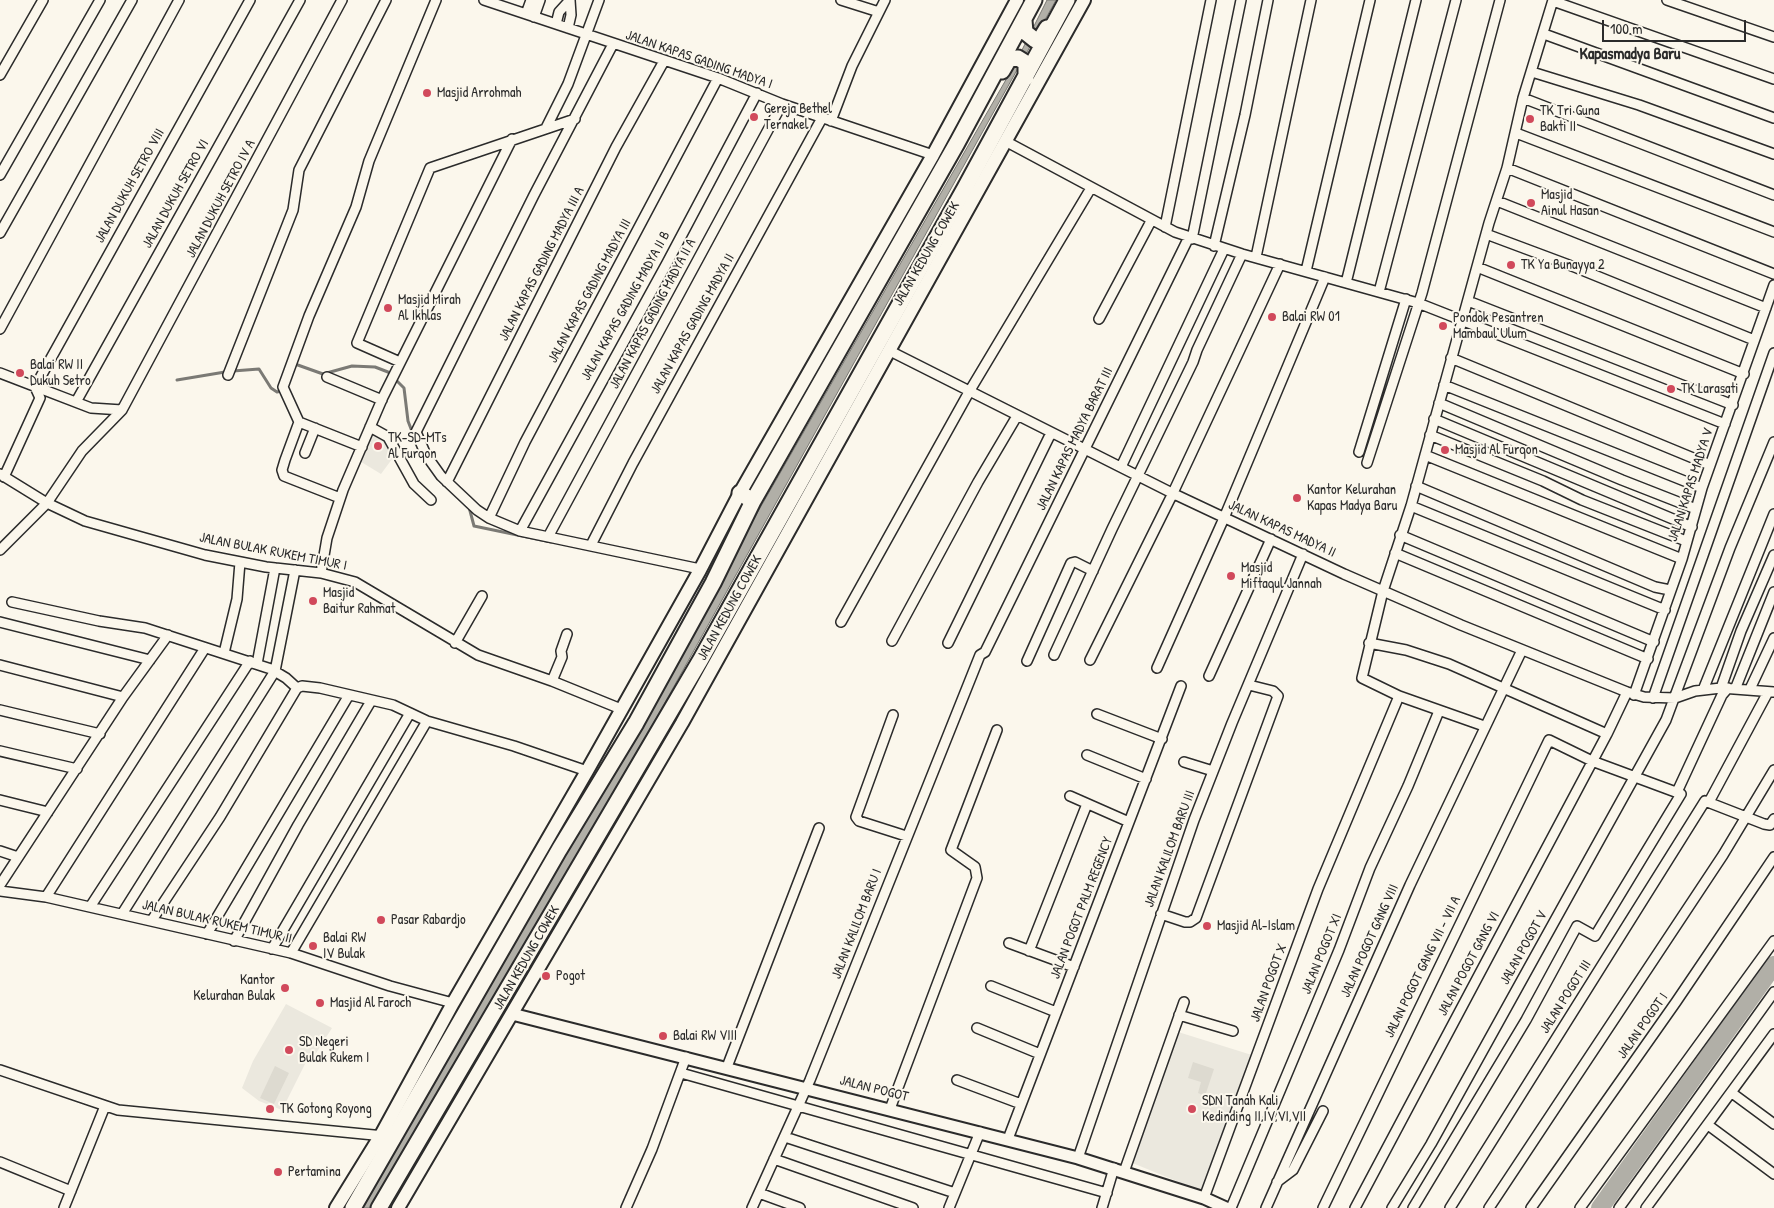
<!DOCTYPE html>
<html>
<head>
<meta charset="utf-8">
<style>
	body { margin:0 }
	#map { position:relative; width:1774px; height:1208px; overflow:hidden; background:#fbf7ec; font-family:"Patrick Hand",sans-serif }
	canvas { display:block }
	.scale { position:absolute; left:1602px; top:20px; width:144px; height:22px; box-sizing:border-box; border:2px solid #2b2b2b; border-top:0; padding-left:6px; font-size:15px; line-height:18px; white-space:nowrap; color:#2b2b2b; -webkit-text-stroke:4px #fbf7ec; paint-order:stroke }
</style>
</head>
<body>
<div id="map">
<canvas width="1774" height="1208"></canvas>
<div class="scale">100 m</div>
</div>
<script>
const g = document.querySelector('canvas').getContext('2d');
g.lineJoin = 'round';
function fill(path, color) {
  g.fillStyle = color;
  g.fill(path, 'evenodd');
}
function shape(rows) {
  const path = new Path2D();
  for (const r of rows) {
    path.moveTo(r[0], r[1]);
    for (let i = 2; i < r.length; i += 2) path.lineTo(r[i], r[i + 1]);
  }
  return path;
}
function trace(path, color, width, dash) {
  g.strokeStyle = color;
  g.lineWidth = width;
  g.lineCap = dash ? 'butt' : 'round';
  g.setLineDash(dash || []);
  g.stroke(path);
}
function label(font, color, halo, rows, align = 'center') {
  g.font = font + ' "Patrick Hand",sans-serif';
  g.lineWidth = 4;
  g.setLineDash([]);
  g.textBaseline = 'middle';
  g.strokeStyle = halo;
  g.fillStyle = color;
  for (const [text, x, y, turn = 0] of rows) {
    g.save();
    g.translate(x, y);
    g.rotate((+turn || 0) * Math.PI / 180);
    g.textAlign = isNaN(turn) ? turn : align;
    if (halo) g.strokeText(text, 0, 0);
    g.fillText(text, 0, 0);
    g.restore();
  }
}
fill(shape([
	[372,430,386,436,395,455,381,474,358,460],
	[286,1004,332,1028,313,1058,308,1058,282,1110,259,1101,242,1088,253,1061],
	[1175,1031,1255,1056,1206,1193,1130,1162]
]), '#ebe8de');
fill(shape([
	[1193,1062,1214,1069,1205,1096,1198,1093,1201,1082,1188,1078],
	[275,1066,289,1073,274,1104,260,1098]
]), '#dddad0');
const water = shape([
	[1047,0,1056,0,658,715,372,1208,358,1208,1015,64,1047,0]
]);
fill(water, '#b1afa7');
trace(water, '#7b7a75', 1);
trace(shape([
	[295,364,323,374,352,366,375,367,388,372,404,388,408,421,413,434],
	[233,371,259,369,271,388,277,392,281,391],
	[177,380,225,372],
	[469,507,474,526,551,542]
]), '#7b7a75', 3);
trace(shape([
	[1600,1208,1774,965]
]), '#b1afa7', 18);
const minor = shape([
	[484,0,718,78,782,104,933,155],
	[841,0,879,12],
	[1667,0,1774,37],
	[1553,1,1774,79],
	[526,14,531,0],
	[534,17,540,0],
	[556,24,559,12,570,0],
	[568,28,571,15,570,0],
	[1544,34,1774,118],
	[613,44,534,195,416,432,426,455,441,476,477,510,489,518,520,531,700,569],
	[1532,72,1639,105,1774,154],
	[0,75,43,0],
	[1523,98,1774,195],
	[831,121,852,66,885,0],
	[546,128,568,84,599,0],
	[1516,133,1774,232],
	[1007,142,1175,232,1242,254,1418,303,1725,424],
	[1507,168,1774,274],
	[0,175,100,0],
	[1497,201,1766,308],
	[1165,227,1211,0],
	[0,233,132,0],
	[1486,234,1577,268,1754,340],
	[1192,239,1241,0],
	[1214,246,1245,115,1268,0],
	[1256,257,1311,0],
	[1477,267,1744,374],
	[1306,271,1370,0],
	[1346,283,1416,0],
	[1379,292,1456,0],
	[1468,301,1733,405],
	[1099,319,1151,221],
	[0,329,179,0],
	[890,351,1172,493,1344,574,1461,625,1627,692,1644,697,1675,698,1695,691,1721,688,1774,692],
	[1451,358,1710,465],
	[400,362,357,343,430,168,575,119],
	[0,373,91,408,122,410],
	[228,375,293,210,299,170,386,0],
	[327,377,382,400],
	[1444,385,1702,488],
	[76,402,300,0],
	[1439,403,1622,480,1696,509],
	[1434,419,1692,527],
	[299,422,285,460,282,470,284,476,340,498],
	[370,427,388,437,414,484,431,500],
	[1430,435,1543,481,1582,500,1686,541],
	[362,447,299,422,283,387,309,316,356,207,369,161,436,0],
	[1359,452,1406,299],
	[305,453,315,428],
	[1425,455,1682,559],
	[1367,463,1422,293,1500,0],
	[1121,467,1224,249],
	[0,474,47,503,85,521,205,555,266,567,321,573,355,582,478,655,552,681,621,709],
	[4,477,40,398,35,387,250,0],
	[447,482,616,147,664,61],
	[1416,486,1655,587,1670,590],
	[1411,506,1665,610],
	[489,518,525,442,718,78],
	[520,531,667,263,757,93],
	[1400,535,1654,642],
	[548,537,782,104],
	[591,545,633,463,822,118],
	[0,550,47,503,82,451,122,410,342,0],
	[1395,553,1648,659],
	[321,573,327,538,343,490,383,397,512,139],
	[12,602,99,621,145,628,271,669,286,678,297,688],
	[0,622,150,660],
	[841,622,969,392,1091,188],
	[892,641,978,482,1017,416],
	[455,643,482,596],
	[948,643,1051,433],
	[1369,643,1406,650,1449,664,1607,734,1627,692],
	[224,653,237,599,240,562],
	[1054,655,1112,529,1193,362,1197,350,1242,254],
	[1090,660,1171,497,1280,264],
	[1027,661,1071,563,1075,562,1093,571],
	[257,664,275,568],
	[0,665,123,697],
	[1157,668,1224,518,1325,277],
	[1209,676,1271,539],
	[552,681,562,657,561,651,567,634],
	[1736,687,1774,592],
	[297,688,302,686,320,688,393,705,427,721,514,746,587,771],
	[1721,688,1741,631,1774,555],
	[1750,689,1774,638],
	[1703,690,1774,514],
	[1634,695,1682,559,1702,488,1774,285],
	[1653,698,1774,353],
	[0,710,100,734],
	[1097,714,1162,739],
	[893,715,856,817,859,821,906,836],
	[1484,726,1399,696,1362,678,1383,591,1411,506,1489,223,1507,168,1523,98,1553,0],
	[0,751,77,769],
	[1087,755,1146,779],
	[1184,762,1213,771],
	[1677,792,1722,695,1728,688],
	[1070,796,1129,822],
	[0,800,48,812],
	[1709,802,1768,692],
	[0,851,18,857],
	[0,885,123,697,168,635],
	[0,891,46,897,291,953,390,986,453,1003],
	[46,897,205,648],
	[90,907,250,661],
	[122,914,275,671,295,570],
	[1161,914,1185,922,1190,922,1196,918,1278,696,1273,691,1249,685],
	[152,920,220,817,297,688],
	[207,934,349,695],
	[234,941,298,825,371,701],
	[1009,943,1074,967],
	[272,949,410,713],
	[1029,951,1087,804],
	[291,953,427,721],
	[991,986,1056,1012],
	[1179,1015,1233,1031],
	[977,1028,1040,1054],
	[727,1067,819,828],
	[0,1070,118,1110,384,1136],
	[681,1073,1107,1193],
	[957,1080,1021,1104],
	[1732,1093,1774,1124],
	[890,1109,977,878,975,867,951,850,997,730],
	[1708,1125,1774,1174],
	[785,1137,955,1193],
	[1008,1139,1181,686],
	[1078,1158,1194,820,1232,723,1303,554],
	[774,1159,913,1208],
	[0,1162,71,1191],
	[1124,1172,1184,1002],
	[1277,1182,1293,1170,1323,1111],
	[759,1193,800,1208],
	[1204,1198,1318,889,1399,696],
	[64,1208,105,1106],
	[626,1208,652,1149,686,1057],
	[752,1208,810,1080,980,655,985,652,1189,237],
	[949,1208,980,1132],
	[1102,1208,1114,1168],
	[1231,1208,1339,950,1370,868,1408,786,1439,711],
	[1266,1208,1410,885,1522,650],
	[1323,1208,1549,740,1592,761,1681,794,1595,936,1577,926,1526,1020,1413,1208],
	[1355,1208,1607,734],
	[1392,1208,1431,1144,1666,720,1730,548,1774,442],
	[1450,1208,1705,801,1764,824,1770,825,1774,819],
	[1489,1208,1723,855,1774,770],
	[1531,1208,1676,1002,1774,857],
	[1580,1208,1774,941],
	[1619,1208,1774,992],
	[1646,1208,1774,1034]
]);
const tertiary = shape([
	[512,1014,1078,1158,1204,1198,1226,1208]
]);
const secondary = shape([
	[336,1208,381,1135,453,1003,587,771,700,570,740,493,933,155,1017,0],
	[398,1208,682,723,1084,0]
]);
const trunk = shape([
	[1024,20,1025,32,1035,40,1041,38,1047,28],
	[1002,71,1009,59,1018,58,1026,63,1026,78],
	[740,493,753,501],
	[353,1208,559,850,636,723,713,583,753,501,957,143,1034,0],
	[379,1208,701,659,965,188,1067,0]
]);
trace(minor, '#2b2b2b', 12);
trace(tertiary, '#2b2b2b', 15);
trace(secondary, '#2b2b2b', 16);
trace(trunk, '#2b2b2b', 19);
trace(minor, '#fbf7ec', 9);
trace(tertiary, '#fbf7ec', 11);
trace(secondary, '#fbf7ec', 12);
trace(trunk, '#fbf7ec', 15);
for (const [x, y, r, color] of [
	[427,93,5,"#d1495b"],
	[754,117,5,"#d1495b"],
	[1530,119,5,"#d1495b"],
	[1531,203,5,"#d1495b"],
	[1511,265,5,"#d1495b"],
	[388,308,5,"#d1495b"],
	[1272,317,5,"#d1495b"],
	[1443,326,5,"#d1495b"],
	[20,373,5,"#d1495b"],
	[1671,389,5,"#d1495b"],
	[378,446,5,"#d1495b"],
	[1445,450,5,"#d1495b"],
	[1297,498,5,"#d1495b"],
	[1231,576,5,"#d1495b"],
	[313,601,5,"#d1495b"],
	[381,920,5,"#d1495b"],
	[1207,926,5,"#d1495b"],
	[313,946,5,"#d1495b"],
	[546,976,5,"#d1495b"],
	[285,988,5,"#d1495b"],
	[320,1003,5,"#d1495b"],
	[663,1036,5,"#d1495b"],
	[289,1050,5,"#d1495b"],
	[270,1109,5,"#d1495b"],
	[1192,1109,5,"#d1495b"],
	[278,1172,5,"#d1495b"]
]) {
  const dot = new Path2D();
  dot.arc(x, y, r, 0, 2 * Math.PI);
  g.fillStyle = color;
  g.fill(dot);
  trace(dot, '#fbf7ec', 2);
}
label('14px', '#2b2b2b', '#fbf7ec', [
	["JALAN KAPAS GADING MADYA I",699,60,19],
	["JALAN DUKUH SETRO VIII",130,186,-61],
	["JALAN DUKUH SETRO VI",176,194,-61],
	["JALAN DUKUH SETRO IV A",221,199,-62],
	["JALAN KEDUNG COWEK",927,254,-60],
	["JALAN KAPAS GADING MADYA III A",542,264,-63],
	["JALAN KAPAS GADING MADYA III",590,291,-62],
	["JALAN KAPAS GADING MADYA II B",626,306,-61],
	["JALAN KAPAS GADING MADYA II A",653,314,-62],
	["JALAN KAPAS GADING MADYA II",693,324,-61],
	["JALAN KAPAS MADYA BARAT III",1075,439,-64],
	["JALAN KAPAS MADYA V",1691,485,-72],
	["JALAN KAPAS MADYA II",1282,529,25],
	["JALAN BULAK RUKEM TIMUR I",273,552,11],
	["JALAN KEDUNG COWEK",730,608,-61],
	["JALAN KALILOM BARU III",1170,849,-70],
	["JALAN POGOT PALM REGENCY",1082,908,-69],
	["JALAN BULAK RUKEM TIMUR II",217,922,13],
	["JALAN KALILOM BARU I",857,924,-69],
	["JALAN POGOT GANG VIII",1370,941,-66],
	["JALAN POGOT V",1524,948,-61],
	["JALAN POGOT XI",1322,954,-68],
	["JALAN KEDUNG COWEK",527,958,-60],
	["JALAN POGOT GANG VI",1469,964,-62],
	["JALAN POGOT GANG VII - VII A",1423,967,-64],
	["JALAN POGOT X",1269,983,-70],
	["JALAN POGOT III",1566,997,-58],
	["JALAN POGOT I",1643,1026,-55],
	["JALAN POGOT",874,1089,14]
]);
label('14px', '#2b2b2b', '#fbf7ec', [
	["Masjid Arrohmah",437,93],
	["Gereja Bethel",764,109],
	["Ternakel",764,125],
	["TK Tri Guna",1540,111],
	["Bakti II",1540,127],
	["Masjid",1541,195],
	["Ainul Hasan",1541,211],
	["TK Ya Bunayya 2",1521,265],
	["Masjid Mirah",398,300],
	["Al Ikhlas",398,316],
	["Balai RW 01",1282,317],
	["Pondok Pesantren",1453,318],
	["Mambaul Ulum",1453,334],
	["Balai RW II",30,365],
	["Dukuh Setro",30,381],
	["TK Larasati",1681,389],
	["TK-SD-MTs",388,438],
	["Al Furqon",388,454],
	["Masjid Al Furqon",1455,450],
	["Kantor Kelurahan",1307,490],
	["Kapas Madya Baru",1307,506],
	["Masjid",1241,568],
	["Miftaqul Jannah",1241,584],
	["Masjid",323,593],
	["Baitur Rahmat",323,609],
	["Pasar Rabardjo",391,920],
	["Masjid Al-Islam",1217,926],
	["Balai RW",323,938],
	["IV Bulak",323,954],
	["Pogot",556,976],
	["Kantor",275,980,"right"],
	["Kelurahan Bulak",275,996,"right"],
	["Masjid Al Faroch",330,1003],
	["Balai RW VIII",673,1036],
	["SD Negeri",299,1042],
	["Bulak Rukem I",299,1058],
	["SDN Tanah Kali",1202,1101],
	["Kedinding II,IV,VI,VII",1202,1117],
	["TK Gotong Royong",280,1109],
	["Pertamina",288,1172]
], 'left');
label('bold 16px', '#2b2b2b', '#fbf7ec', [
	["Kapasmadya Baru",1630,55]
]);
</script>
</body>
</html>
